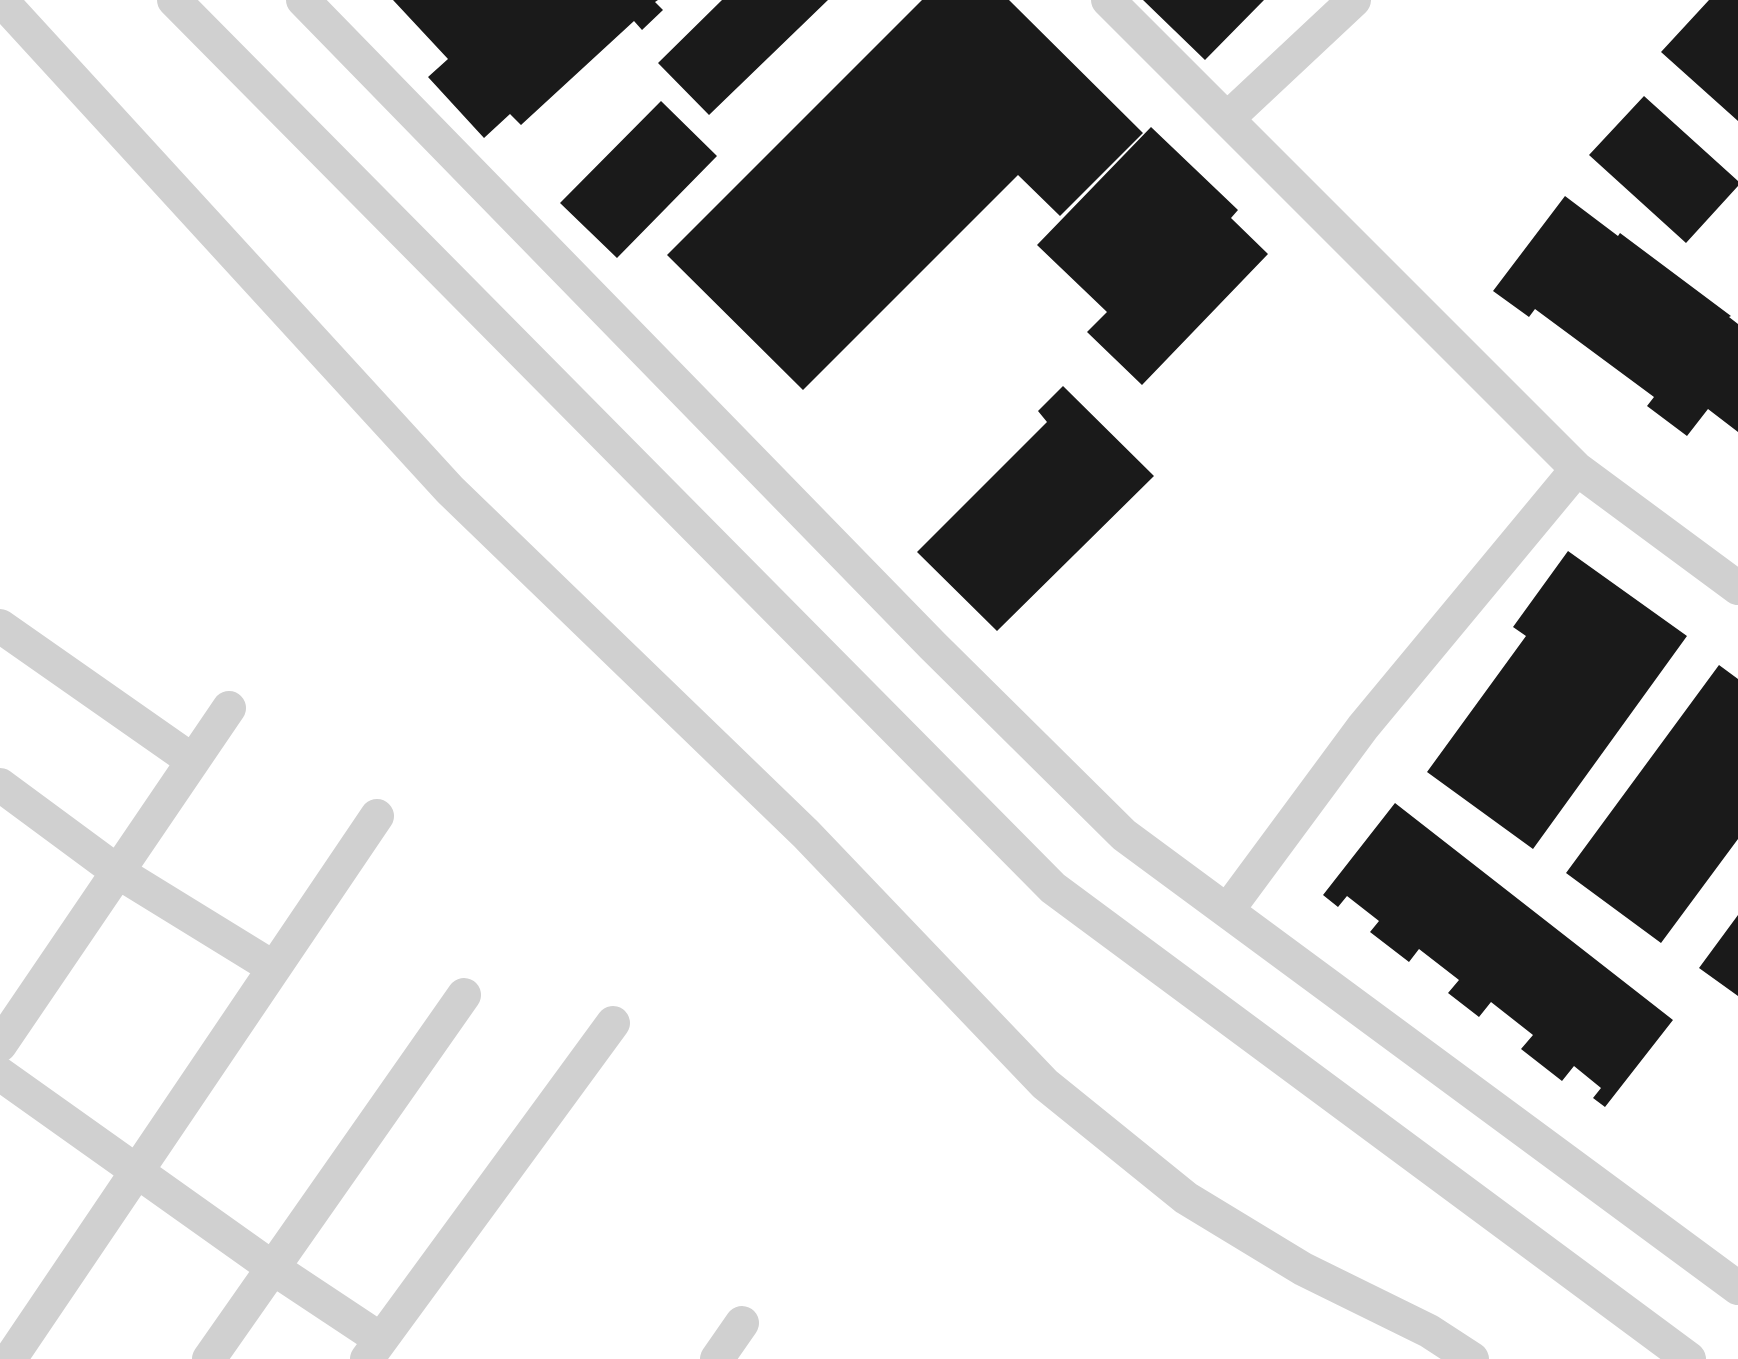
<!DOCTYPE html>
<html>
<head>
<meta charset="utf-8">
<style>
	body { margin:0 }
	canvas { display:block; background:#fff }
</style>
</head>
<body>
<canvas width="1738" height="1359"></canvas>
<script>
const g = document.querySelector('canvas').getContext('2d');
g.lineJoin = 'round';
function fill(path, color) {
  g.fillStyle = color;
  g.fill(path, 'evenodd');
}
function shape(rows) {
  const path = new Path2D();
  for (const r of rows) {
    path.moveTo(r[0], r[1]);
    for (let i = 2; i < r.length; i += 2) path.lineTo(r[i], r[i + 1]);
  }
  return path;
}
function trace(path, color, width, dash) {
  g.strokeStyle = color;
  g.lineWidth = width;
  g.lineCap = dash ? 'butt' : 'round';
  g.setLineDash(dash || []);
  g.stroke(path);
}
fill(shape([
	[393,0,658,0,655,2,663,10,642,30,634,21,521,125,510,114,484,138,428,77,448,59],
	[722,0,828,0,709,115,658,63],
	[922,0,1009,0,1143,133,1060,216,1018,175,803,390,667,255],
	[1143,0,1264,0,1205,60],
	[1709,0,1738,0,1738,121,1661,52],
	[1644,96,1738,181,1738,186,1686,243,1589,155],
	[661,101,717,156,617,258,560,203],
	[1151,127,1238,210,1231,218,1268,254,1142,385,1087,332,1107,312,1037,245],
	[1565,196,1618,236,1620,233,1731,316,1729,317,1738,324,1738,432,1708,409,1687,436,1647,406,1654,397,1535,309,1529,317,1493,291],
	[1063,386,1154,476,997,631,917,552,1047,422,1038,411],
	[1568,551,1687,636,1533,849,1427,772,1526,636,1513,627],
	[1719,665,1738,679,1738,839,1661,943,1566,873],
	[1395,803,1673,1020,1605,1107,1593,1098,1601,1088,1574,1066,1562,1081,1521,1049,1533,1035,1491,1002,1479,1017,1448,993,1459,980,1419,949,1409,962,1370,932,1379,921,1347,896,1338,907,1323,895],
	[1738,915,1738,996,1699,968]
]), '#1a1a1a');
trace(shape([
	[1,0,450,490,806,834,1045,1084,1186,1198,1303,1269,1429,1331,1472,1359],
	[174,0,1053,888,1689,1359],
	[303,0,933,646,1124,835,1738,1288],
	[1108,0,1577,469,1738,588],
	[1227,119,1354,0],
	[0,626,193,761],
	[0,785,118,872,274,968],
	[1227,911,1363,727,1577,469],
	[0,1045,229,708],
	[0,1074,273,1268,380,1339],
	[10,1359,377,816],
	[209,1359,464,995],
	[367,1359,613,1023],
	[717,1359,742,1323]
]), '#d0d0d0', 34);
</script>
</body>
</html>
